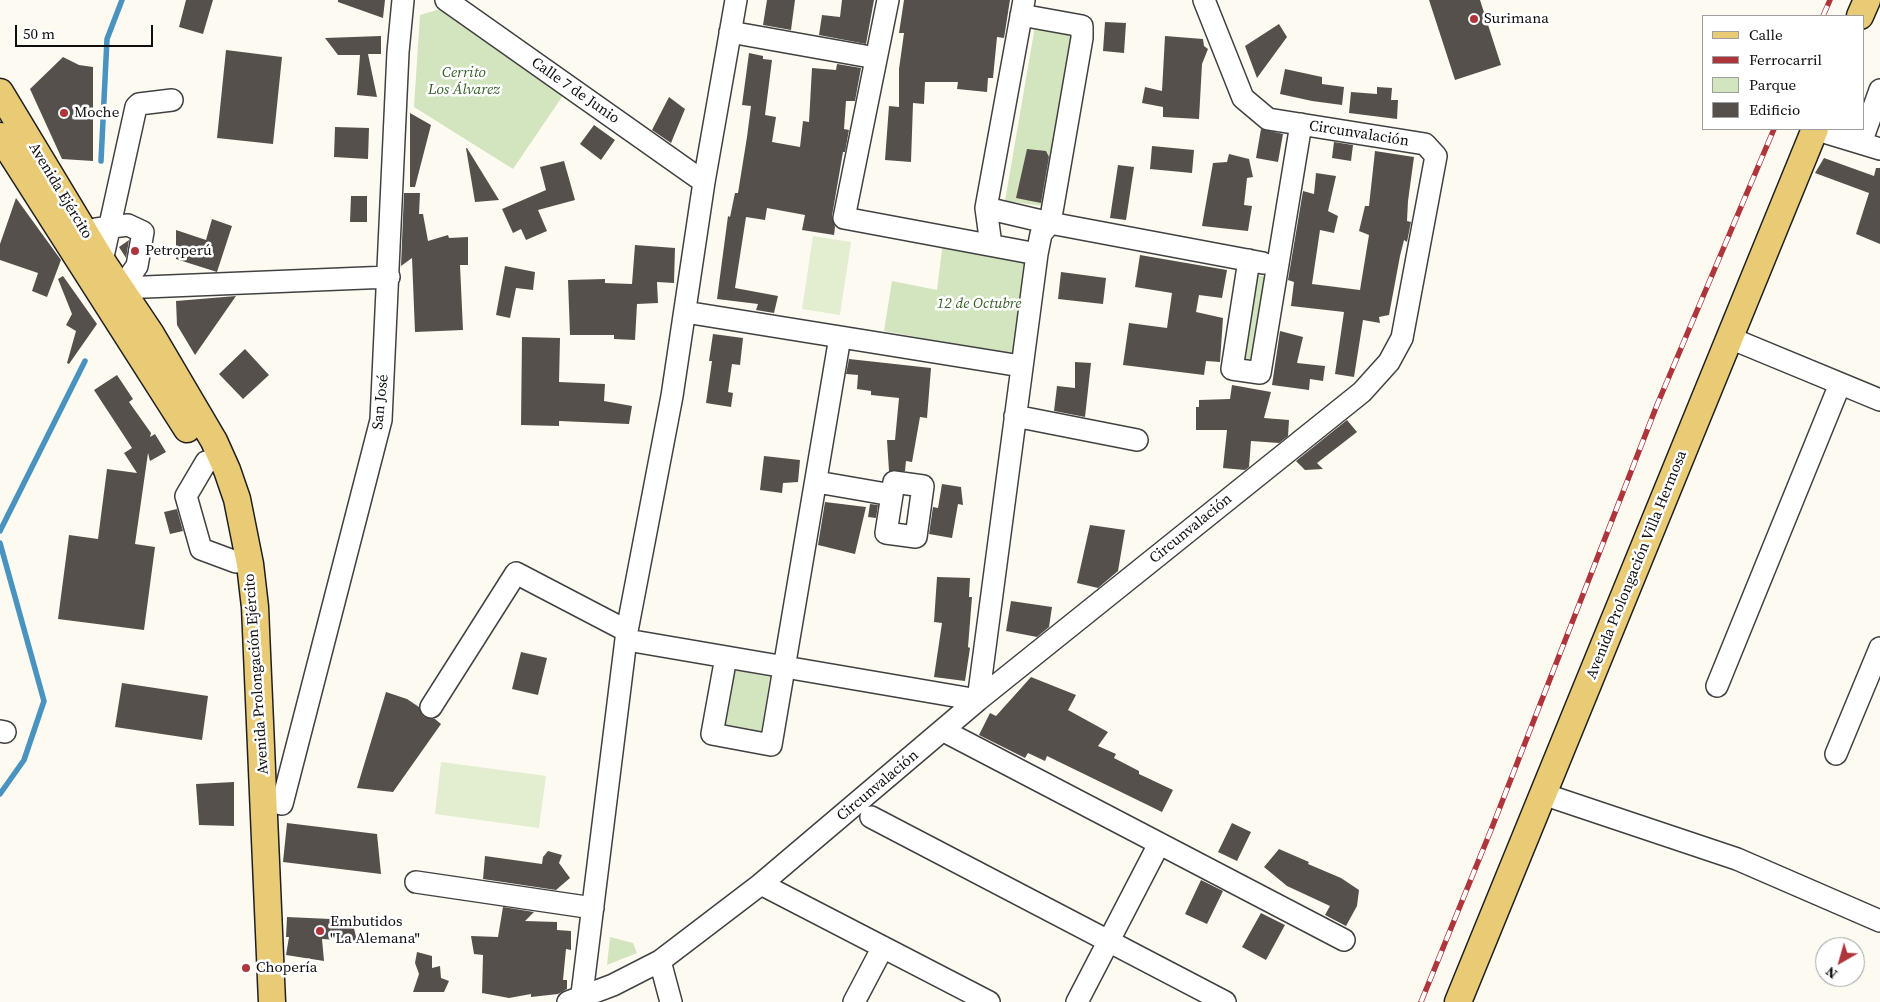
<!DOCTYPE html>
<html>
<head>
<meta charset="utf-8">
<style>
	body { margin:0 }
	#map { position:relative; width:1880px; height:1002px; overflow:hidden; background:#fdfbf1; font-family:"Source Serif 4",serif }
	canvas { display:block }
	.legend { position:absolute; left:1702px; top:15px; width:162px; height:115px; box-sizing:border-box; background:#fff; border:1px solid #9f9f9f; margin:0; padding:6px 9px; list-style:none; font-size:15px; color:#0e0e0e }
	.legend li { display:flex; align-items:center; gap:10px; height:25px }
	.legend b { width:25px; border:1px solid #9f9f9f }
	.north { position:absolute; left:1815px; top:937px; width:50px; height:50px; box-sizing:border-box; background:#fff; border:1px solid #9f9f9f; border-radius:50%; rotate:218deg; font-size:14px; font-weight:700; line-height:20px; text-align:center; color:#0e0e0e }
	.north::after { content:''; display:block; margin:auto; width:18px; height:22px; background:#af353d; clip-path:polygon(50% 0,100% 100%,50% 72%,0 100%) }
	.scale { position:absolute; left:15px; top:25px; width:138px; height:22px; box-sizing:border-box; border:2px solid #0e0e0e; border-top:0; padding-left:6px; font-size:15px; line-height:18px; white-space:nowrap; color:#0e0e0e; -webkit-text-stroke:4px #fff; paint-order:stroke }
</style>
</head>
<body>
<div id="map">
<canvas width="1880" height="1002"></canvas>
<ul class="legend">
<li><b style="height:6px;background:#e9cb75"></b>Calle</li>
<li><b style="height:6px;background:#af353d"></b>Ferrocarril</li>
<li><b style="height:14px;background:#d3e5be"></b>Parque</li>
<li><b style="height:14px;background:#56504c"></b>Edificio</li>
</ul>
<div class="north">N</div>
<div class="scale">50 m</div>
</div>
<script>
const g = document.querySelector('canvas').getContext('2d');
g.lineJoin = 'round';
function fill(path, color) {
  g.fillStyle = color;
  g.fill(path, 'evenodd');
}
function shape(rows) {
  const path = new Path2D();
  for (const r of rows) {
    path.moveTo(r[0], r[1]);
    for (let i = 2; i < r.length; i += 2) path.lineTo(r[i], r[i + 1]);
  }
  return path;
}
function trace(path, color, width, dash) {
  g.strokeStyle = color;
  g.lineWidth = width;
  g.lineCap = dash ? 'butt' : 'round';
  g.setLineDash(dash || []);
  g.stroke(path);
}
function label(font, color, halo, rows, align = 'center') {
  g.font = font + ' "Source Serif 4",serif';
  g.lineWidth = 5;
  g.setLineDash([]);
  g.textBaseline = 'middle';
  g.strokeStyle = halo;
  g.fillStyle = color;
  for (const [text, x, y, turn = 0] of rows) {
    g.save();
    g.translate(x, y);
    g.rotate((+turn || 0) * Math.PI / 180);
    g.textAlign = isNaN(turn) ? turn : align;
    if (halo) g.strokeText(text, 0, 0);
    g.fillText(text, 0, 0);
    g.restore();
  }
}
fill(shape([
	[444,8,564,94,513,169,414,107,420,15],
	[1035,26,1075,31,1050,207,1005,201],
	[943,242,1027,258,1015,355,884,331,892,281,937,290],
	[1255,275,1267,277,1254,360,1242,358],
	[729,669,770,677,760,738,718,730],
	[610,937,633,943,637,953,607,965]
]), '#d3e5be');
fill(shape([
	[813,236,851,242,840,315,802,309],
	[441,762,546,776,539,828,435,814]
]), '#e3edcf');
trace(shape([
	[101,161,107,39,122,0],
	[0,531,85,361],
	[0,543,44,701,24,760,0,794]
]), '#4a92bf', 5.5);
fill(shape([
	[186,0,213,0,203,34,179,27],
	[338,0,385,0,383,18,338,2],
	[767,0,795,0,791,30,763,25],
	[842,0,874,0,866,44,819,35,822,15,840,17],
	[904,0,1010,0,1004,38,997,37,993,78,988,78,987,92,957,89,958,82,925,82,924,104,913,103,911,162,885,160,889,106,899,107,899,69,904,33,899,33],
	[1429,0,1480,0,1501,65,1455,80],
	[1105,22,1126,23,1124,53,1103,51],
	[1279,24,1287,37,1257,78,1245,46],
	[381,36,381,54,368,54,377,97,357,95,360,55,338,55,325,38],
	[1165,36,1203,39,1204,46,1208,49,1202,64,1199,119,1163,117,1163,107,1142,103,1145,87,1162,91],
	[226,50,282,57,273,144,217,138],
	[749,53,763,56,763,59,772,60,765,115,776,117,772,142,800,147,803,121,809,122,812,68,836,70,837,64,861,68,855,101,846,101,844,129,849,130,845,152,843,152,832,216,835,227,834,235,802,230,805,215,767,208,765,220,746,217,735,288,778,296,774,313,756,310,758,304,717,299,728,216,730,217,735,193,738,193,747,137,751,106,742,105],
	[63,57,79,65,93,67,93,161,62,159,30,89],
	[1285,69,1322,77,1322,84,1344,87,1342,105,1312,101,1280,94],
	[1377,87,1392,88,1391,100,1398,100,1397,119,1349,113,1351,92,1377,94],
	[669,97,685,109,671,143,652,130],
	[410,113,431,125,415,187,410,187],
	[594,125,615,140,601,160,580,144],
	[335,127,369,128,368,159,334,157],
	[1261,129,1283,134,1278,162,1256,158],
	[1334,142,1353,145,1351,161,1332,158],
	[1152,146,1194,150,1192,173,1150,169],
	[466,148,467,148,499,200,475,202],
	[1027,149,1046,151,1049,157,1041,203,1016,198],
	[1375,151,1414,157,1408,201,1407,221,1411,222,1407,242,1404,240,1400,256,1389,315,1379,317,1380,323,1363,320,1354,377,1335,374,1344,312,1291,306,1294,282,1288,280,1303,191,1314,194,1316,173,1336,176,1328,211,1338,216,1334,233,1320,230,1312,284,1360,290,1369,235,1359,231,1365,206,1369,206],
	[1229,154,1249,159,1253,177,1247,178,1244,205,1252,206,1248,231,1202,226,1213,163,1227,162],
	[1824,158,1874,176,1876,168,1880,168,1880,244,1856,234,1869,193,1815,173],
	[564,161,575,200,538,210,547,231,526,240,521,229,513,233,502,209,546,190,540,167],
	[1118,165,1134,167,1126,220,1110,218],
	[404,193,420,193,419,214,423,214,428,241,448,235,449,238,468,237,468,265,460,265,463,330,415,332,412,258,401,266],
	[351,196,367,196,367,222,350,222],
	[16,198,61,260,47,297,32,291,38,273,0,260,0,244],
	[212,219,232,226,217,272,176,259,176,230,206,240],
	[129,240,126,258,119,247],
	[635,245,675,248,674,283,657,282,658,303,637,304,635,340,614,339,614,335,570,335,568,280,605,279,605,283,632,284],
	[1140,255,1227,270,1222,298,1199,295,1196,312,1223,318,1220,362,1206,361,1204,375,1123,365,1129,323,1167,328,1172,293,1135,287],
	[505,266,535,272,533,290,516,288,510,318,496,315],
	[1061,272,1106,278,1103,304,1058,299],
	[63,276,97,324,69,364,67,363,76,331,66,325,72,314,58,279],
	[236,296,195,355,177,325,176,301],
	[1280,331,1303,337,1297,363,1325,366,1323,381,1310,379,1309,390,1272,385],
	[713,334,743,338,740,365,732,364,728,392,733,393,731,407,706,403,712,361,709,361],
	[522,337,560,338,559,382,605,384,604,401,632,406,629,424,559,421,559,426,521,425],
	[245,349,269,375,243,399,219,374],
	[849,359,931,368,927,418,920,417,912,462,906,461,905,471,889,471,887,440,895,440,899,398,871,395,871,391,857,389,858,375,846,374],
	[1075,362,1091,363,1085,417,1054,411,1057,386,1075,388],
	[117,375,133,399,129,402,151,433,150,437,155,434,166,452,150,461,148,453,135,544,155,547,144,630,58,619,69,535,98,539,107,469,137,473,124,453,132,448,94,390],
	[1232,385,1271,392,1264,418,1289,420,1288,436,1279,443,1251,441,1249,467,1245,470,1223,468,1227,430,1196,430,1196,407,1199,407,1199,400,1230,399],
	[1347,420,1357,432,1317,463,1323,469,1305,470,1296,461],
	[764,456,800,460,798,482,783,483,782,493,760,490],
	[942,484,961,487,963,505,958,504,952,538,929,534,933,507,938,508],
	[825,502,866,507,855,554,818,545],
	[870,504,878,505,876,518,868,517],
	[177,509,183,531,170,534,164,512],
	[1090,525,1125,530,1118,571,1098,588,1077,583],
	[937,577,970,578,969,597,972,597,968,647,970,648,965,681,934,677,942,623,934,622],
	[1011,601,1052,607,1049,627,1037,637,1006,631],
	[521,652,547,658,538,695,512,689],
	[1031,677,1076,695,1068,710,1108,732,1098,746,1116,754,1114,758,1139,771,1139,774,1173,790,1162,812,1047,756,1045,761,1028,753,1025,758,979,735,990,713,996,716],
	[122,683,208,696,202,740,115,727],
	[386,692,407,699,419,707,424,717,435,719,441,724,393,792,357,788],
	[234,782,234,826,199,825,196,784],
	[287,823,377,834,381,874,283,862],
	[1232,823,1251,832,1237,861,1218,852],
	[1279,849,1309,862,1308,864,1341,878,1359,890,1357,906,1346,926,1325,915,1330,906,1287,886,1264,867],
	[548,851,562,855,559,863,570,878,556,890,483,879,485,856,542,864,543,857],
	[1201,880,1223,891,1207,924,1185,914],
	[503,907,534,912,525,921,557,922,557,930,571,931,571,950,566,949,563,980,567,980,567,989,558,994,531,997,531,994,509,998,482,993,483,955,474,954,471,936,498,937],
	[1261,913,1285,925,1266,960,1242,947],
	[287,917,352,920,357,941,322,939,324,961,286,955,289,937,286,937],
	[417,952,432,956,432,968,440,966,441,978,449,981,444,992,413,992,419,974,415,963]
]), '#56504c');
const minor = shape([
	[446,0,704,182],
	[888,0,844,218,1037,254],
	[730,32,876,58],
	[1814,129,1880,149],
	[1861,143,1880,90],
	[986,208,1050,223,1263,263],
	[96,229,128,225,143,232,137,266,121,288,112,295],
	[991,245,986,208,1024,0],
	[1249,260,1232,369,1260,373,1301,124],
	[102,261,136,107,139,104,172,100],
	[121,288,389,277],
	[685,312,1021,366],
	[1730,338,1880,400],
	[1015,416,1137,440],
	[206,462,186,496,201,549,236,562],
	[817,482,892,495],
	[894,482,923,486,916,537,886,533,894,482],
	[627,640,978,700],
	[726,657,712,734,771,745,840,337],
	[1717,686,1840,384],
	[978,700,1037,254,1041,234,1050,223,1082,38,1082,26,1021,15],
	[431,707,516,573,627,631],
	[0,731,5,732],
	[944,731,1344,940],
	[1836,754,1880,648],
	[1543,794,1737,859,1880,921],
	[264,800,282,804,381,420,398,52,403,0],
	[871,817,1225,1002],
	[416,882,593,908],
	[761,884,989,1002],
	[660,961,671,1002],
	[568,1002,613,985,660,961,761,884,978,700,1362,392,1389,362,1402,338,1436,156,1425,144,1268,119,1243,98,1204,0],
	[581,1002,627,631,672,396,704,182,736,0],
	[854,1002,883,947],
	[1077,1002,1159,844]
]);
const major = shape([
	[1860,16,1867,0],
	[0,92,102,261,151,334,214,441,227,470,237,499,250,564,255,607,272,1002],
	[0,136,187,429],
	[1458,1002,1815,129]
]);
trace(minor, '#414141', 24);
trace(major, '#1f1f1f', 29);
trace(minor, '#fff', 21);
trace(major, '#e9cb75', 26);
const rail = shape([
	[1823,16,1830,0],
	[1421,1002,1493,825,1657,405,1774,129]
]);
trace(rail, '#af353d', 5.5);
trace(rail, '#fff', 4, [11]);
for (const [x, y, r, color] of [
	[1474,19,5,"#af353d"],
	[64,113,5,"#af353d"],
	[135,251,5,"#af353d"],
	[320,931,5,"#af353d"],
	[246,968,5,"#af353d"]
]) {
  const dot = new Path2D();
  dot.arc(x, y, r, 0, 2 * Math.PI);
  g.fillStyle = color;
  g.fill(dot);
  trace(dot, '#fff', 2);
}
label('15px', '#0e0e0e', '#fff', [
	["Surimana",1484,19],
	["Moche",74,113],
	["Petroperú",145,251],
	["Embutidos",330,922],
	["\"La Alemana\"",330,939],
	["Chopería",256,968]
], 'left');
label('italic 15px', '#335f25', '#fff', [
	["Cerrito",464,73],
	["Los Álvarez",464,90],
	["12 de Octubre",979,304]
]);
label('15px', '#0e0e0e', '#fff', [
	["Calle 7 de Junio",575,91,35],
	["Circunvalación",1359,134,9],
	["Avenida Ejército",60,191,59],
	["San José",381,402,-84],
	["Circunvalación",1191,529,-39],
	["Avenida Prolongación Villa Hermosa",1637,565,-68],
	["Avenida Prolongación Ejército",257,674,-94],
	["Circunvalación",878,786,-40]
]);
</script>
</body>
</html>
